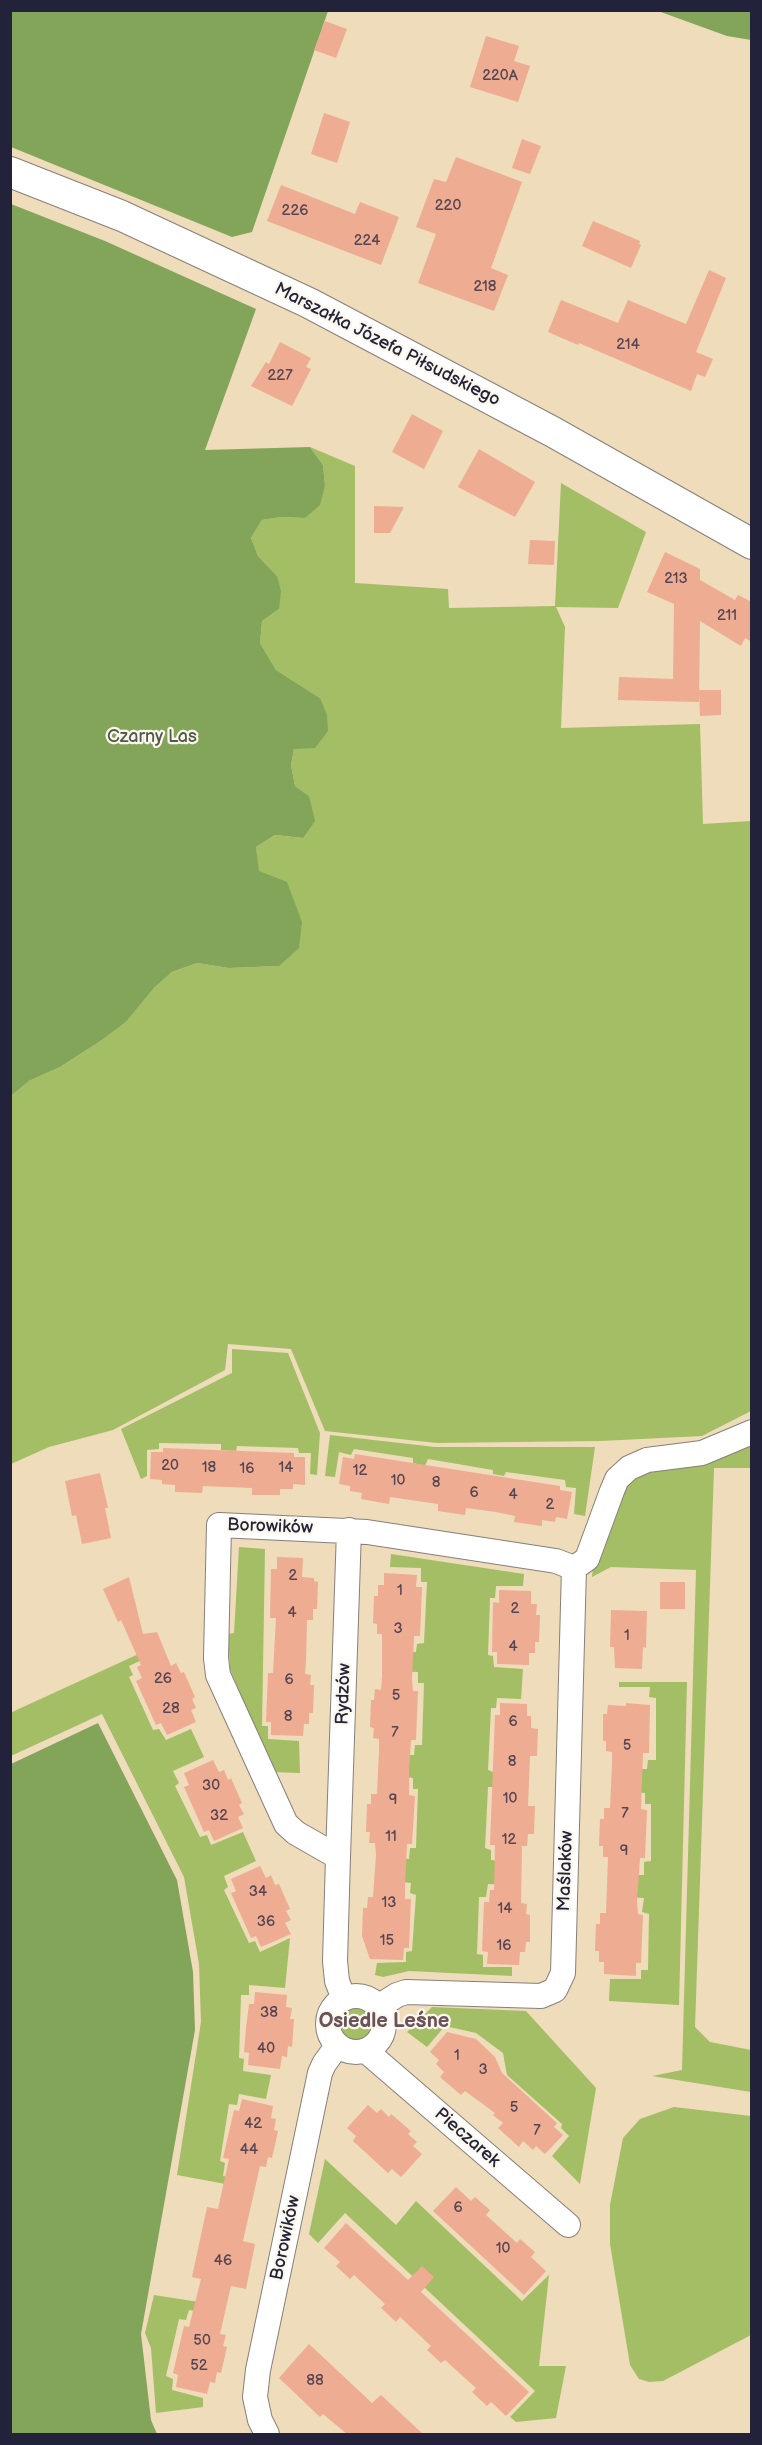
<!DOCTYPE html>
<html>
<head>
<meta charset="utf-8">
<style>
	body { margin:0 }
	#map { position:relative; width:762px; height:2445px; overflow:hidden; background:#eedcba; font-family:"Balsamiq Sans",sans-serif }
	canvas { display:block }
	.frame { position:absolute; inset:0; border:12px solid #22223b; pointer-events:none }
</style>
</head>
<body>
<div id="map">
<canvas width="762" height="2445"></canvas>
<div class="frame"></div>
</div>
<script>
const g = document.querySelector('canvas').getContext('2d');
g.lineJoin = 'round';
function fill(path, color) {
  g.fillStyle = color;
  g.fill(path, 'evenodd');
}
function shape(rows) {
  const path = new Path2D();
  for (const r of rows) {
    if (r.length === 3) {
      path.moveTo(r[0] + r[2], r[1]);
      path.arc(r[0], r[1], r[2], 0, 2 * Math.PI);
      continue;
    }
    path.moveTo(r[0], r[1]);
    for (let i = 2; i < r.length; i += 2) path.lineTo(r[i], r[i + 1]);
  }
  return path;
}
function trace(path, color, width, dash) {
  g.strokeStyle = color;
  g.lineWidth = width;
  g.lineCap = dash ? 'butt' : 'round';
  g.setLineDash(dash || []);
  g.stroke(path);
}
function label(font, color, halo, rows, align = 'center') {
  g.font = font + ' "Balsamiq Sans",sans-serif';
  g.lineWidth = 4.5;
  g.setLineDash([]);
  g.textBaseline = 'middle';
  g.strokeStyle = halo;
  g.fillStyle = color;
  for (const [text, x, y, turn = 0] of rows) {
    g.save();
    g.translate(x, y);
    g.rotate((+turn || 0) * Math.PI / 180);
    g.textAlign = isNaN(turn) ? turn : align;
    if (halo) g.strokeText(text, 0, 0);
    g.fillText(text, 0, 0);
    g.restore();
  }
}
fill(shape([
	[310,447,355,466,355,583,448,589,449,608,555,606,561,483,646,532,618,608,556,607,565,627,561,728,700,724,703,824,751,821,751,1411,702,1436,600,1441,437,1443,325,1431,291,1349,228,1344,225,1370,113,1430,49,1447,11,1464,11,1096,29,1081,60,1067,102,1040,126,1022,154,988,172,972,197,963,229,968,279,966,258,871,256,847,275,835,302,838,309,796,295,786,291,765,294,749,320,698,276,670,260,643,262,621,279,609,277,576,258,556,251,538,262,520,281,517,305,518,325,485,323,465],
	[232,1349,288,1353,320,1433,317,1475,310,1474,311,1453,299,1453,298,1448,237,1446,236,1451,221,1450,221,1444,159,1443,159,1449,147,1450,147,1476,141,1479,121,1429,232,1373],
	[330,1435,435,1447,595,1447,585,1516,574,1514,576,1488,566,1487,565,1480,506,1472,504,1476,493,1474,493,1470,428,1459,425,1466,413,1463,413,1458,354,1449,351,1455,339,1452,335,1477,325,1476],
	[751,1445,751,1468,714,1468,695,2027,710,2042,751,2050,751,2092,652,2076,682,2070,696,1570,611,1567,592,1577,593,1567,623,1489,640,1472],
	[239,1547,265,1549,262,1726,268,1726,268,1739,299,1741,300,1773,273,1772,230,1669,228,1634,234,1633],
	[391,1554,524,1574,523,1586,496,1586,495,1598,490,1598,488,1655,493,1656,494,1667,523,1669,521,1699,497,1698,496,1708,491,1708,488,1770,493,1772,493,1787,488,1787,485,1848,491,1850,491,1860,517,1862,517,1885,488,1884,486,1897,479,1897,477,1954,483,1955,483,1967,512,1967,512,1976,409,1971,383,1977,375,1975,377,1963,406,1962,406,1952,412,1951,416,1895,410,1893,411,1883,382,1880,382,1858,409,1859,410,1848,416,1848,418,1789,413,1789,413,1778,385,1775,386,1755,414,1755,415,1745,422,1745,424,1683,418,1683,418,1672,387,1671,387,1652,416,1652,417,1644,424,1643,427,1582,421,1582,421,1568,390,1567],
	[156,1646,159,1652,129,1666,133,1675,129,1677,153,1730,159,1729,166,1740,191,1729,204,1757,173,1771,179,1783,175,1786,200,1837,207,1835,211,1845,243,1832,256,1861,224,1876,228,1887,224,1890,249,1943,255,1941,260,1952,290,1938,285,1988,249,1985,249,1995,241,1995,239,2058,244,2059,243,2071,271,2075,266,2099,239,2094,237,2105,229,2104,220,2161,225,2163,223,2176,249,2181,247,2188,177,2175,201,2022,199,1964,184,1877,102,1714,11,1756,10,1713],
	[619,1682,687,1682,679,2005,609,2001,610,1979,641,1979,641,1970,648,1970,649,1914,642,1912,644,1898,611,1896,612,1875,644,1875,644,1862,651,1861,651,1804,645,1804,645,1793,615,1791,616,1769,647,1769,648,1760,656,1760,656,1698,649,1697,650,1687,619,1687],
	[355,2025,19],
	[432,2007,526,2011,596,2088,580,2184,552,2156,569,2136,561,2128,562,2124,507,2075,503,2053,476,2033,445,2026,427,2047,407,2032],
	[674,2107,751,2116,751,2335,663,2381,649,2382,639,2379,630,2365,610,2244,610,2205,623,2138,640,2119],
	[325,2159,396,2225,416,2201,522,2301,549,2275,539,2366,566,2366,556,2418,516,2422,510,2417,535,2391,345,2213,318,2243,309,2234],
	[154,2295,218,2305,217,2315,189,2310,186,2320,179,2319,166,2376,173,2379,172,2390,203,2398,203,2407,156,2413,151,2348,145,2333]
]), '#a3be64');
fill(shape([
	[11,10,328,11,252,232,232,237,11,147],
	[658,11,751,11,751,40,727,36],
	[11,204,105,241,256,309,205,450,310,447,323,465,325,485,320,505,305,518,281,517,262,520,251,538,258,556,277,576,281,591,279,609,262,621,260,643,276,670,320,698,327,715,328,731,315,748,294,749,291,765,295,786,309,796,315,821,303,838,275,835,256,847,259,871,287,882,302,922,299,948,279,966,229,968,197,963,172,972,154,988,126,1022,102,1040,60,1067,29,1081,11,1096],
	[98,1723,177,1880,193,1972,195,2030,141,2334,151,2420,157,2434,11,2434,11,1764]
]), '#82a55a');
fill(shape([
	[325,21,347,29,336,58,314,50],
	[486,36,519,46,514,61,530,66,518,102,470,87],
	[324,113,350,122,337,163,311,154],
	[522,139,541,146,530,174,512,168],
	[456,157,522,182,491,268,508,275,494,311,418,283,436,234,416,227,434,179,446,182],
	[281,185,355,214,360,202,399,217,381,265,267,221],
	[593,221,640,241,639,244,641,245,631,268,582,246],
	[709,270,726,278,696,352,713,359,705,377,697,374,691,391,579,343,578,345,548,332,561,300,618,323,628,300,686,324],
	[280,342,311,358,306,367,311,369,292,406,251,386,266,362,269,364],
	[412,414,443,431,424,469,392,452],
	[479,449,535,482,515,517,458,487],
	[374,506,404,507,390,533,374,533],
	[530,540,555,541,554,565,528,564],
	[665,552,700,569,700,580,735,600,738,595,752,602,752,642,745,638,741,646,700,621,699,702,618,700,619,677,673,679,674,604,647,592],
	[699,690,721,690,721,715,700,716],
	[163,1448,294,1453,294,1457,305,1457,305,1485,293,1484,293,1489,280,1489,280,1495,252,1495,252,1488,203,1486,202,1493,175,1492,175,1485,162,1484,162,1480,150,1479,151,1452,163,1452],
	[355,1454,560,1486,560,1490,572,1492,567,1519,556,1517,555,1522,542,1520,542,1526,514,1522,515,1516,496,1512,466,1508,465,1515,438,1511,438,1504,390,1497,389,1504,361,1499,362,1493,350,1491,350,1486,339,1484,343,1457,354,1459],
	[100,1473,108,1508,105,1508,111,1538,82,1544,76,1515,72,1516,65,1481],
	[277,1557,303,1558,302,1577,314,1578,314,1581,318,1582,317,1609,313,1609,313,1620,307,1620,306,1662,305,1674,311,1675,310,1685,314,1685,313,1713,309,1713,309,1724,304,1724,303,1736,271,1735,271,1722,266,1722,268,1673,273,1673,276,1618,270,1618,271,1569,277,1569],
	[384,1573,417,1575,416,1587,422,1587,420,1636,414,1636,412,1678,413,1691,418,1691,416,1740,411,1740,409,1772,409,1795,415,1796,412,1844,407,1844,405,1886,405,1899,411,1899,409,1948,404,1948,403,1960,370,1959,362,1936,363,1908,367,1908,368,1897,373,1897,376,1855,375,1843,369,1843,370,1832,366,1832,367,1804,371,1804,371,1794,377,1794,379,1751,379,1739,373,1738,374,1728,370,1727,371,1700,374,1700,375,1689,381,1690,382,1677,382,1634,377,1634,377,1624,373,1623,374,1596,378,1596,378,1585,384,1585],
	[129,1577,143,1634,157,1632,171,1666,176,1663,181,1673,184,1672,195,1697,192,1699,196,1708,191,1710,196,1722,167,1735,161,1723,156,1725,136,1681,142,1678,137,1667,141,1665,121,1620,118,1622,103,1589],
	[660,1582,685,1582,685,1609,660,1609],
	[499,1590,531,1591,531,1604,537,1604,536,1615,540,1615,539,1642,535,1642,535,1653,529,1653,529,1665,497,1664,497,1652,492,1652,493,1602,499,1603],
	[611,1610,647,1611,646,1648,643,1647,642,1669,615,1668,614,1647,610,1647],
	[500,1703,527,1704,527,1716,531,1716,531,1728,538,1729,537,1756,530,1756,528,1806,535,1806,534,1834,528,1834,527,1846,522,1846,521,1903,527,1904,526,1914,530,1915,530,1942,526,1942,525,1952,520,1952,519,1965,487,1964,488,1952,482,1951,484,1902,489,1902,490,1890,494,1890,495,1845,490,1845,491,1818,495,1715,500,1715],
	[626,1703,650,1705,649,1753,643,1753,641,1809,647,1810,645,1858,640,1858,637,1902,638,1914,643,1915,641,1963,636,1963,636,1976,604,1974,604,1962,599,1962,599,1951,595,1951,596,1924,600,1924,600,1913,606,1913,608,1857,603,1857,603,1846,599,1846,600,1819,604,1819,604,1808,610,1808,612,1764,612,1752,606,1751,606,1741,603,1741,603,1714,607,1714,608,1705,626,1706],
	[213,1760,219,1772,224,1770,228,1780,231,1778,242,1803,239,1805,244,1814,238,1817,243,1828,214,1841,209,1830,204,1832,184,1787,189,1785,184,1773],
	[260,1866,266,1878,271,1875,275,1885,279,1884,290,1909,286,1911,291,1920,285,1923,291,1934,261,1947,256,1936,251,1938,231,1893,236,1891,231,1879],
	[255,1992,287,1995,286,2007,292,2008,290,2019,294,2019,292,2047,288,2046,287,2057,282,2056,280,2069,248,2065,249,2053,244,2052,246,2028,249,2004,254,2004],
	[447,2032,476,2039,495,2057,502,2073,557,2123,554,2127,563,2135,545,2154,536,2146,533,2150,523,2141,519,2147,498,2128,503,2123,493,2115,495,2113,465,2091,461,2095,440,2077,444,2072,436,2064,439,2060,430,2052],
	[242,2099,273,2106,271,2118,276,2119,274,2130,278,2131,272,2158,268,2157,266,2167,260,2166,243,2241,255,2244,246,2289,231,2286,220,2334,226,2335,223,2346,227,2347,221,2373,217,2372,215,2383,210,2382,207,2394,176,2387,178,2375,173,2373,184,2326,189,2327,201,2279,192,2277,207,2207,218,2209,229,2159,223,2158,234,2110,239,2111],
	[368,2105,377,2113,381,2109,389,2117,391,2114,411,2131,408,2134,417,2142,413,2146,422,2154,401,2177,392,2169,388,2173,353,2141,356,2136,347,2128],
	[456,2187,471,2201,475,2197,490,2210,486,2215,517,2243,520,2239,535,2252,531,2257,546,2271,524,2295,433,2211],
	[346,2223,408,2280,422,2266,434,2277,421,2292,529,2392,506,2416,491,2402,487,2406,472,2392,476,2388,445,2360,441,2363,427,2350,431,2346,400,2317,396,2322,381,2308,385,2304,354,2275,350,2279,336,2266,340,2262,324,2248],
	[309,2344,372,2403,381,2395,423,2434,347,2434,323,2414,320,2417,279,2378]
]), '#eeac92');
const minor = shape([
	[338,1857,349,1530],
	[356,2024,28],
	[344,1999,337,1981,335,1961,338,1857,296,1833,286,1824,218,1675,216,1658,219,1525,367,1532,556,1561,574,1568,587,1559,612,1491,617,1479,629,1468,647,1460,702,1453,752,1432],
	[378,2007,397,1995,406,1992,541,1996,555,1990,563,1973,574,1568],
	[366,2051,568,2225],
	[267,2434,260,2420,255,2397,258,2370,320,2073,324,2064,337,2046]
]);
const tertiary = shape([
	[10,172,122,216,309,303,553,432,752,544]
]);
trace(minor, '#887f7a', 26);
trace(tertiary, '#887f7a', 32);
trace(minor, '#fff', 24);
trace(tertiary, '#fff', 30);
label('15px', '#554451', null, [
	["220A",500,76],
	["220",448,206],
	["226",295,211],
	["224",367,241],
	["218",485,287],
	["214",628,345],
	["227",280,376],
	["213",676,579],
	["211",727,616],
	["20",170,1466],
	["18",209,1468],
	["14",286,1468],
	["16",247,1469],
	["12",360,1471],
	["10",398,1481],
	["8",436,1483],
	["6",474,1493],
	["4",513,1495],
	["2",550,1505],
	["2",293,1576],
	["1",400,1591],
	["2",515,1609],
	["4",292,1613],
	["3",398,1629],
	["1",627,1636],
	["4",513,1647],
	["26",163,1679],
	["6",289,1680],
	["5",396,1696],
	["28",171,1709],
	["8",288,1717],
	["6",513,1722],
	["7",395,1733],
	["5",627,1746],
	["8",512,1762],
	["30",211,1786],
	["10",510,1799],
	["9",393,1800],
	["7",625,1814],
	["32",219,1816],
	["11",391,1837],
	["12",509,1840],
	["9",624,1851],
	["34",258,1892],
	["13",389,1903],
	["14",505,1909],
	["36",266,1922],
	["15",387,1941],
	["16",504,1946],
	["38",269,2013],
	["40",266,2049],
	["1",457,2056],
	["3",483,2070],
	["5",514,2108],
	["42",253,2124],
	["7",537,2131],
	["44",249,2150],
	["6",458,2208],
	["10",503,2249],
	["46",223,2261],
	["50",202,2341],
	["52",199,2366],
	["88",315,2381]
]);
label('18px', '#22223b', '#fbf7ec', [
	["Marszałka Józefa Piłsudskiego",387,345,27],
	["Borowików",270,1527,2],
	["Rydzów",344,1694,-88],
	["Maślaków",566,1871,-88],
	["Pieczarek",467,2138,41],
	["Borowików",286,2238,-78]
]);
label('18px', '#4f5949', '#fbf7ec', [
	["Czarny Las",152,737]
]);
label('bold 20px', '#695259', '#fbf7ec', [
	["Osiedle Leśne",384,2022]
]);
</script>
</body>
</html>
